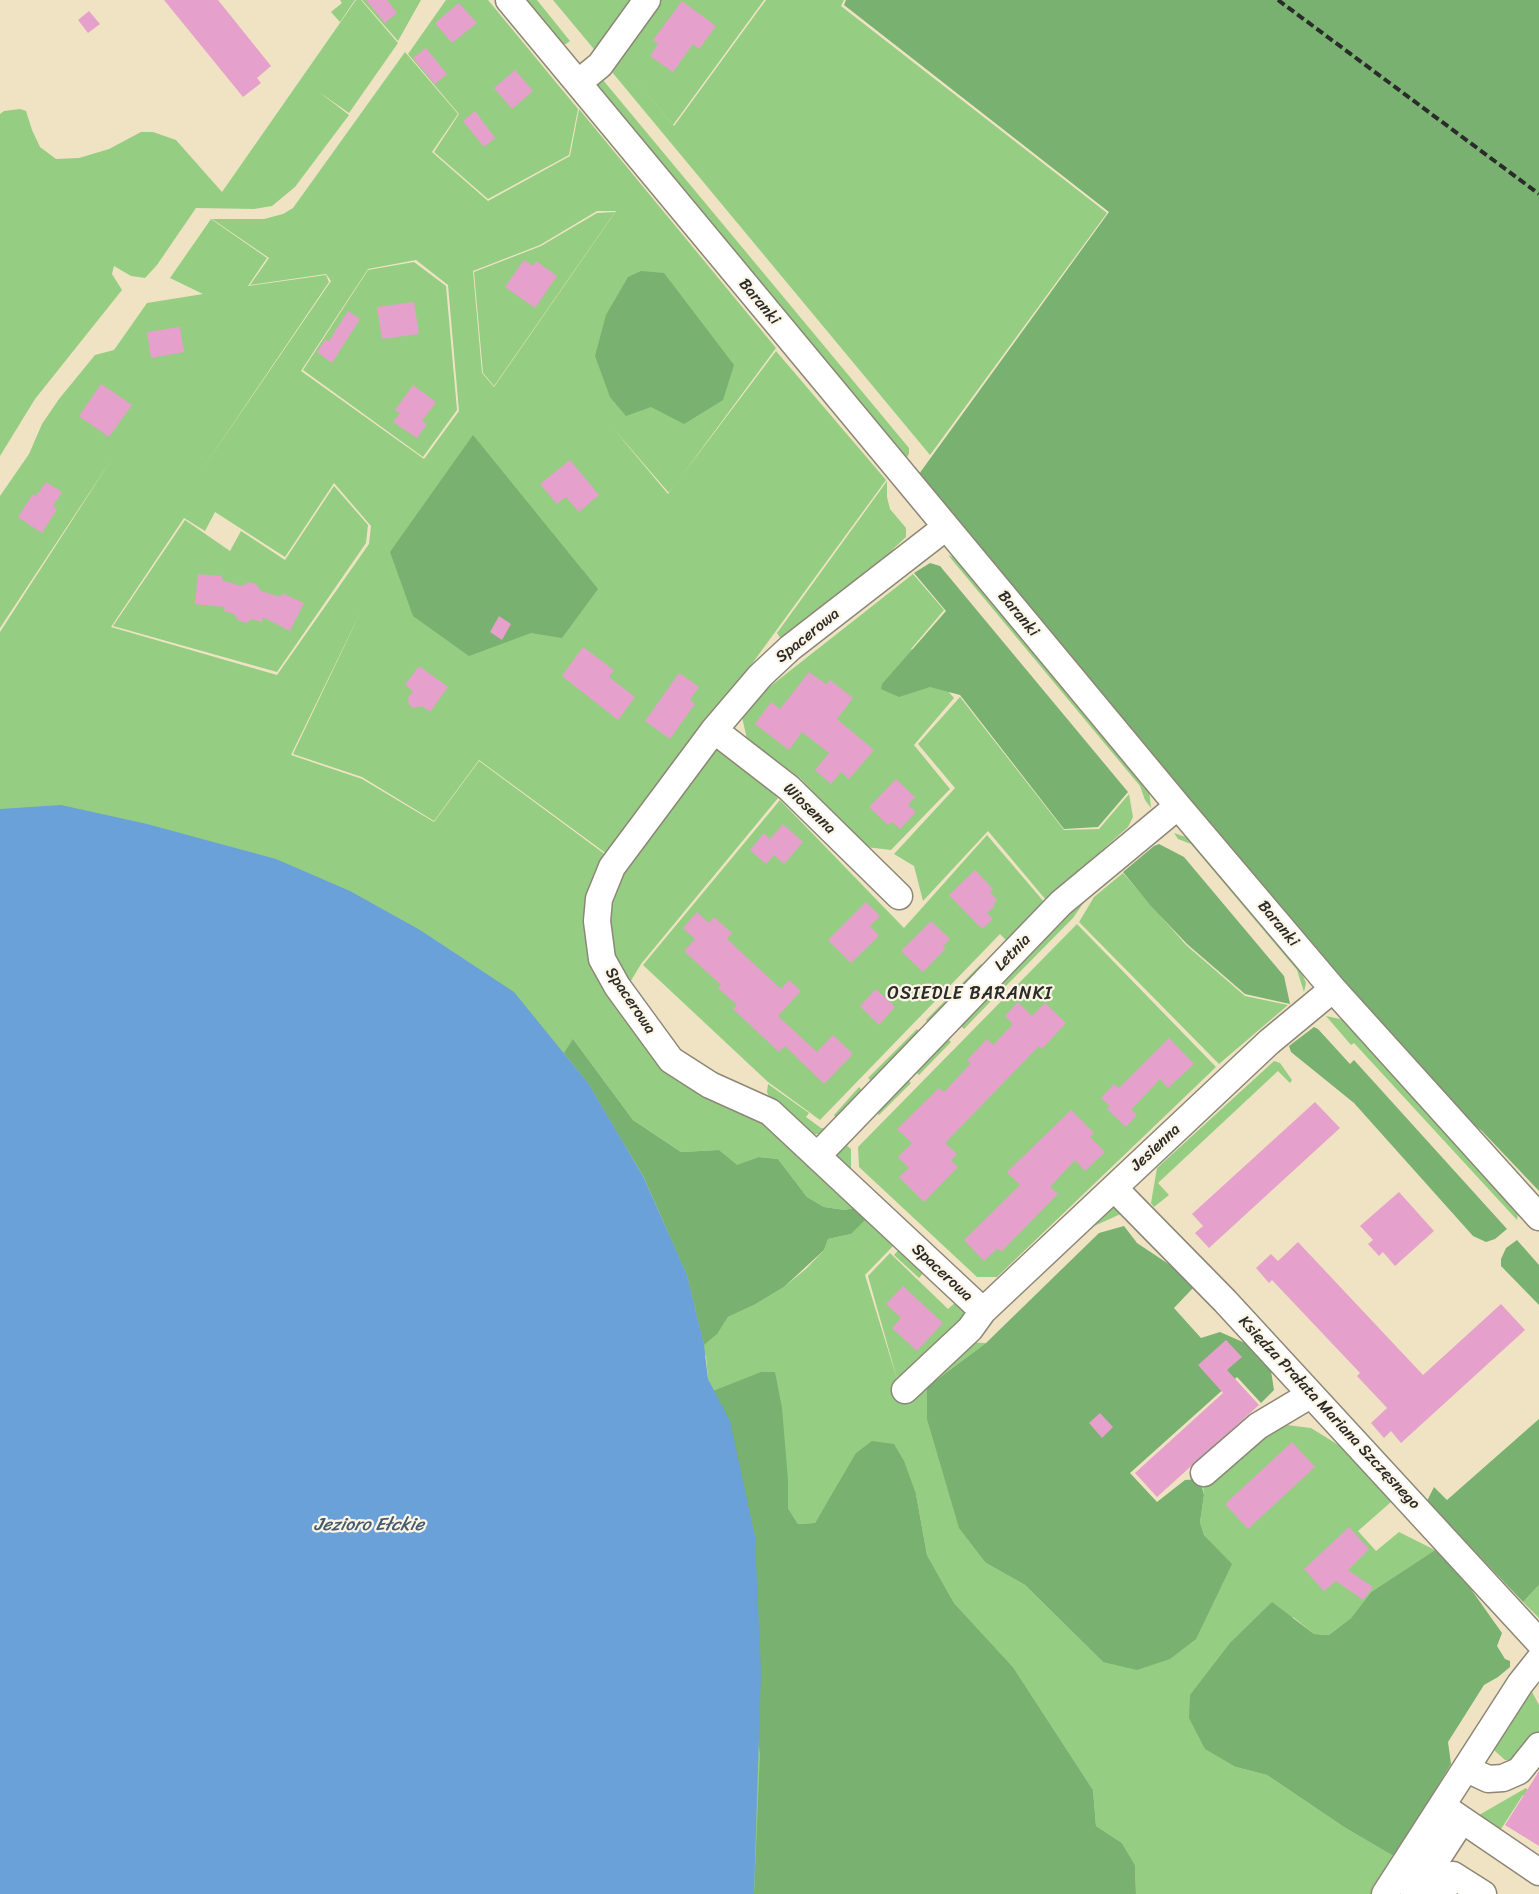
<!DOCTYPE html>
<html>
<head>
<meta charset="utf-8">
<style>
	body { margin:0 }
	canvas { display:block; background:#efe3c3 }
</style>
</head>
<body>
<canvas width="1539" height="1894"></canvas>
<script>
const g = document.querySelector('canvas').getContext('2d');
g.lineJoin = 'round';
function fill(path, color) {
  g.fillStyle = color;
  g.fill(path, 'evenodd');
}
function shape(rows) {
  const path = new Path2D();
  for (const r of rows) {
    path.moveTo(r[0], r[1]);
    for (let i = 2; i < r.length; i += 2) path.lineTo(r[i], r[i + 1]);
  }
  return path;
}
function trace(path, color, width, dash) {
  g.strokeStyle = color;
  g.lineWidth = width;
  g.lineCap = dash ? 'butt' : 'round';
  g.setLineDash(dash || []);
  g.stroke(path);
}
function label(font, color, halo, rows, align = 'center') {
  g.font = font + ' Sriracha,sans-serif';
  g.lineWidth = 4.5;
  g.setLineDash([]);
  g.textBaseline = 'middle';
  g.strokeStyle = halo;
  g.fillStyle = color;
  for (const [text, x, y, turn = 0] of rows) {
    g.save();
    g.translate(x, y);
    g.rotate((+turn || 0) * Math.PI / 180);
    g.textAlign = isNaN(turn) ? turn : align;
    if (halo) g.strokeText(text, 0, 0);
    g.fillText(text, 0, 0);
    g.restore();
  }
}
fill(shape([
	[340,0,355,0,340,22,331,12,342,3],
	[356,0,361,0,398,43,349,113,319,92,349,115,295,187,272,206,254,209,196,208,157,265,145,278,131,276,114,266,112,274,122,290,35,399,0,456,0,114,4,111,20,109,26,111,32,130,40,147,56,159,79,158,109,149,141,132,153,132,176,140,222,192],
	[362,0,421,0,398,41],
	[446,0,488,0,578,109,569,155,488,199,434,152,459,114,408,54],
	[522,0,537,0,570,41,566,44,558,44],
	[553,0,636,0,598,54],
	[659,0,764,0,673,125,622,63,674,126,766,0,844,0,841,6,1107,213,930,455,607,66],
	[405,52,458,114,432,152,488,201,570,156,579,109,776,348,669,493,612,427,668,494,776,351,886,480,611,857,479,760,434,821,362,777,293,754,363,607,291,755,362,779,434,822,479,761,610,858,590,918,653,1045,761,1119,896,1243,865,1275,898,1382,868,1276,890,1253,948,1309,958,1300,966,1311,963,1342,986,1343,927,1387,986,1563,1025,1585,1103,1662,1231,1564,1204,1535,1200,1522,1204,1495,1203,1486,1222,1469,1275,1429,1287,1425,1311,1428,1340,1446,1368,1475,1391,1502,1358,1531,1376,1551,1399,1532,1435,1550,1371,1592,1351,1618,1329,1635,1314,1634,1293,1617,1236,1767,1267,1775,1344,1827,1395,1857,1371,1894,1136,1894,1135,1865,1122,1843,1096,1826,1093,1790,1013,1667,954,1603,927,1555,916,1494,826,1505,815,1523,798,1524,788,1508,788,1480,754,1894,713,1391,708,1379,706,1356,0,876,0,632,113,457,0,628,0,496,29,454,42,424,59,399,95,355,114,350,147,303,203,294,170,278,211,219,267,258,248,286,326,275,329,282,197,477,331,281,326,274,250,285,269,258,212,219,264,219,283,214,293,208],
	[597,211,616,211,494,387,482,373,473,271,540,245],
	[416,260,448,285,459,411,424,459,301,371,368,269],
	[334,483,371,526,369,544,277,675,111,627,184,518,205,531,215,512,285,557],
	[573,1039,633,1120,681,1152,719,1150,737,1166,759,1157,778,1159,807,1197,824,1207,845,1210,857,1207,851,1234,828,1239,824,1250,807,1268,784,1287,754,1305,728,1317,718,1333],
	[598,74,909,448,909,454,905,460,597,89],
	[615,212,494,386,483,373,474,272,541,246,597,213],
	[414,262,446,286,457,410,423,457,303,370,368,270],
	[887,481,887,497,890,509,906,528,906,537,893,549,888,558,783,642,777,633],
	[334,486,368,525,366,543,277,672,113,626,185,520,230,551,241,531,285,560],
	[948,555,959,560,1149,790,1151,808,1145,800,1140,786],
	[913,574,944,610,911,649,954,698,914,745,950,789,891,850,866,847,800,778,747,739,742,717,749,703],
	[960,697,1064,830,1099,829,1129,794,1133,817,1128,827,1046,900,988,831,923,901,914,866,894,854,955,788,918,744],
	[716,745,778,798,641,964,626,989,614,969,607,894],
	[780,800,904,928,987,835,1039,896,1030,905,1039,896,1044,902,1006,940,1000,934,820,1120,768,1082,643,965],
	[1174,833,1192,839,1299,966,1306,983,1304,992,1297,970,1191,844,1178,839],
	[1123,873,1186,945,1245,996,1288,1005,1219,1064,1079,922,1094,897],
	[1082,900,1084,902,1073,918,1001,991,995,985],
	[1077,924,1216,1067,997,1277,977,1277,859,1167,858,1147],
	[981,964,986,969,930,1025,926,1020],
	[985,996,991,1001,964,1029,958,1024],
	[1326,1016,1340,1019,1350,1025,1518,1213,1517,1220,1354,1043,1351,1045],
	[917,1029,922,1034,874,1083,868,1078],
	[945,1036,951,1042,919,1075,913,1069],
	[1274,1061,1280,1063,1292,1080,1290,1083,1278,1071,1158,1183,1169,1195,1154,1207,1151,1203,1157,1168],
	[905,1077,911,1083,879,1115,873,1110],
	[768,1084,809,1113,806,1117,821,1128,830,1129,823,1134,809,1134,774,1108,767,1092],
	[859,1087,865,1093,838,1120,834,1115],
	[842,1141,851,1149,851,1169,898,1214,895,1217,839,1164,837,1156],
	[1109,1208,1117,1208,1125,1212,1092,1227,1019,1296,1016,1293],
	[901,1247,926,1270,919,1278,894,1255],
	[1539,1585,1539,1618,1523,1602],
	[1530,1688,1539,1705,1539,1731,1534,1742,1515,1760,1505,1760,1495,1751,1492,1744],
	[1526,1788,1539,1801,1539,1804,1523,1795,1501,1829,1479,1815]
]), '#95ce82');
fill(shape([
	[846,0,1539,0,1539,1191,1482,1131,1456,1110,1340,981,919,474,1109,212,844,5],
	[641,271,664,273,734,365,723,400,684,424,651,407,626,416,610,397,595,356,606,315,628,277],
	[473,435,598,589,562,638,531,633,469,656,413,616,390,552],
	[930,563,940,566,1128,792,1098,827,1064,829,960,695,930,687,899,697,881,689,882,684,946,611,914,573],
	[1159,844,1184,857,1284,976,1290,1004,1245,994,1187,944,1151,906,1123,872,1154,846],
	[1314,1027,1318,1029,1350,1064,1354,1060,1507,1229,1495,1239,1486,1242,1473,1236,1354,1103,1291,1052,1289,1046],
	[573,1039,633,1120,681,1152,719,1150,737,1165,759,1157,778,1159,807,1197,824,1207,845,1210,857,1207,868,1217,851,1234,828,1239,824,1250,784,1287,754,1305,728,1317,718,1333,704,1345,687,1275,643,1176,588,1083,564,1053],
	[1124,1226,1137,1243,1179,1271,1193,1288,1174,1308,1201,1338,1220,1332,1245,1343,1271,1371,1274,1390,1261,1403,1237,1377,1130,1473,1157,1502,1185,1480,1200,1479,1204,1495,1200,1522,1204,1535,1232,1564,1196,1639,1170,1659,1137,1670,1103,1662,1025,1585,986,1563,959,1528,927,1419,927,1387,986,1343,1099,1233],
	[1517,1240,1539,1265,1539,1305,1501,1266,1501,1259,1506,1248],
	[761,1372,775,1372,782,1408,788,1480,788,1508,798,1524,815,1523,856,1453,872,1441,894,1444,904,1461,916,1494,927,1555,954,1603,1013,1667,1093,1790,1096,1826,1122,1843,1135,1865,1136,1894,754,1894,760,1754,713,1391],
	[1539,1419,1539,1585,1523,1602,1427,1501,1434,1487,1447,1500],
	[1435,1550,1463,1578,1502,1633,1497,1646,1505,1659,1510,1661,1510,1667,1498,1677,1484,1685,1448,1742,1451,1764,1395,1857,1344,1827,1267,1775,1236,1767,1205,1749,1189,1718,1190,1695,1230,1643,1272,1602,1314,1634,1329,1635,1351,1618,1371,1592]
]), '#78b170');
fill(shape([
	[61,805,147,824,276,859,350,891,420,930,514,992,588,1083,643,1176,687,1275,704,1345,708,1379,730,1421,755,1537,761,1672,754,1894,0,1894,0,809]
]), '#6aa1d8');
fill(shape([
	[164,0,218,0,271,66,257,78,261,83,243,97],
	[366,0,387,0,397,13,385,23],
	[682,1,716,26,699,49,693,44,673,72,650,56,658,44,653,40],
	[459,3,477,23,452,43,435,23],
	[89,11,100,24,88,33,78,20],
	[426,48,447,74,435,84,413,58],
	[515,70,533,91,512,109,494,88],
	[475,111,495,138,484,147,463,121],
	[524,260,533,266,536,261,557,276,535,308,505,287],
	[414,302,419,334,382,339,377,307],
	[348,311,360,319,332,363,317,352,326,339,329,341],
	[180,327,184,352,151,358,147,332],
	[101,384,132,405,109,437,79,416],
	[413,385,436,402,422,421,427,424,417,438,393,422,400,413,395,410],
	[570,460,599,495,579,512,566,497,557,504,540,484],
	[46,482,62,492,53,506,57,509,42,533,18,517,33,494,36,496],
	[198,574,222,576,222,580,241,586,249,582,256,584,261,591,281,597,282,593,304,603,290,631,263,617,262,622,252,619,246,623,238,620,234,614,224,611,225,607,195,604],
	[499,616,511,624,502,640,490,632],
	[583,647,614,670,609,677,635,697,618,720,562,676],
	[419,666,448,687,430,712,422,706,414,708,409,705,408,698,413,691,405,685],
	[809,672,826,684,830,680,853,698,837,719,874,750,849,779,841,772,831,784,815,770,829,753,802,732,789,750,755,724,771,702,780,709],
	[679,673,699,687,690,700,695,704,670,739,645,721],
	[896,779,915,797,908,805,916,812,900,829,892,822,888,825,869,807],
	[783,824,803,842,784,864,774,855,766,864,750,850,764,833,770,839],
	[975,870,993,889,990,892,997,900,993,904,995,906,987,913,993,919,982,929,949,895],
	[866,902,880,916,870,926,879,936,851,963,828,940],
	[697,912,709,923,714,917,732,933,727,939,781,989,789,980,801,991,778,1016,817,1052,833,1035,853,1054,824,1084,785,1046,779,1052,733,1009,737,1005,718,988,721,985,684,951,695,939,683,928],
	[931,921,950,939,943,946,946,948,923,972,901,951],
	[876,989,895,1007,879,1025,860,1006],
	[1018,1002,1032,1016,1045,1003,1066,1023,1042,1049,1039,1046,945,1143,957,1154,951,1160,958,1167,924,1202,899,1177,909,1168,898,1157,912,1143,897,1129,939,1088,944,1092,971,1063,967,1060,987,1039,993,1045,1013,1024,1005,1016],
	[1169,1038,1194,1064,1168,1088,1160,1079,1131,1110,1137,1115,1126,1127,1107,1109,1110,1106,1101,1098,1114,1084,1119,1088],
	[1315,1102,1340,1128,1209,1248,1195,1233,1203,1226,1192,1214],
	[1071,1110,1094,1133,1090,1137,1105,1152,1085,1171,1075,1160,1050,1187,1058,1194,1001,1252,998,1248,984,1261,964,1240,1020,1185,1007,1172],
	[1399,1192,1434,1231,1395,1266,1383,1252,1379,1256,1368,1244,1373,1240,1360,1226],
	[1298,1242,1423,1375,1501,1304,1525,1330,1401,1443,1391,1431,1384,1438,1371,1423,1387,1408,1357,1376,1360,1373,1272,1280,1269,1283,1256,1268,1271,1254,1278,1261],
	[903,1286,943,1323,917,1351,892,1328,901,1318,886,1304],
	[1226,1340,1242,1357,1227,1370,1259,1405,1157,1497,1135,1473,1223,1393,1198,1365],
	[1100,1413,1113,1427,1102,1438,1089,1423],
	[1292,1442,1315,1467,1248,1529,1225,1504],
	[1349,1527,1369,1549,1348,1570,1373,1587,1363,1600,1336,1581,1324,1591,1304,1569],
	[1539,1771,1539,1846,1505,1825]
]), '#e5a1cb');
const minor = shape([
	[509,0,1178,806,1333,989,1539,1217],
	[578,83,600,65,647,0],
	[946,527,790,648,760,676,714,730,612,867,599,899,597,921,602,959,617,986,671,1060,710,1085,770,1112,983,1311],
	[714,730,789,788,899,896],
	[817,1156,1061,903,1178,806],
	[1114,1188,1225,1301,1539,1642],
	[905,1390,970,1329,983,1311,1269,1042,1333,989],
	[1204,1473,1258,1426,1310,1395],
	[1467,1769,1488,1779,1503,1778,1519,1771,1539,1746],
	[1442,1806,1539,1872],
	[1385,1894,1520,1684,1539,1660],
	[1414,1894,1462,1820],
	[1441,1894,1453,1875,1483,1894]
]);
trace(minor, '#8d8777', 29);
trace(minor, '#fff', 26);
trace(shape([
	[1278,0,1539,194]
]), '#2b2b2b', 4, [8, 4]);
label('16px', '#2b2b2b', '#fcf5e5', [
	["Baranki",759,302,50],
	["Baranki",1018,614,50],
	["Spacerowa",808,636,-39],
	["Wiosenna",809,809,44],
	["Baranki",1278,924,50],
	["Letnia",1013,953,-46],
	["Spacerowa",630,1001,56],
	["Jesienna",1156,1148,-43],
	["Spacerowa",942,1273,43],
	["Księdza Prałata Mariana Szczęsnego",1329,1413,47]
]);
g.letterSpacing = '1px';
label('18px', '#2b2b2b', '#fcf5e5', [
	["OSIEDLE BARANKI",970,994]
]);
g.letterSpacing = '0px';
label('italic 18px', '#445a70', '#fcf5e5', [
	["Jezioro Ełckie",369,1525]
]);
</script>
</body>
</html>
